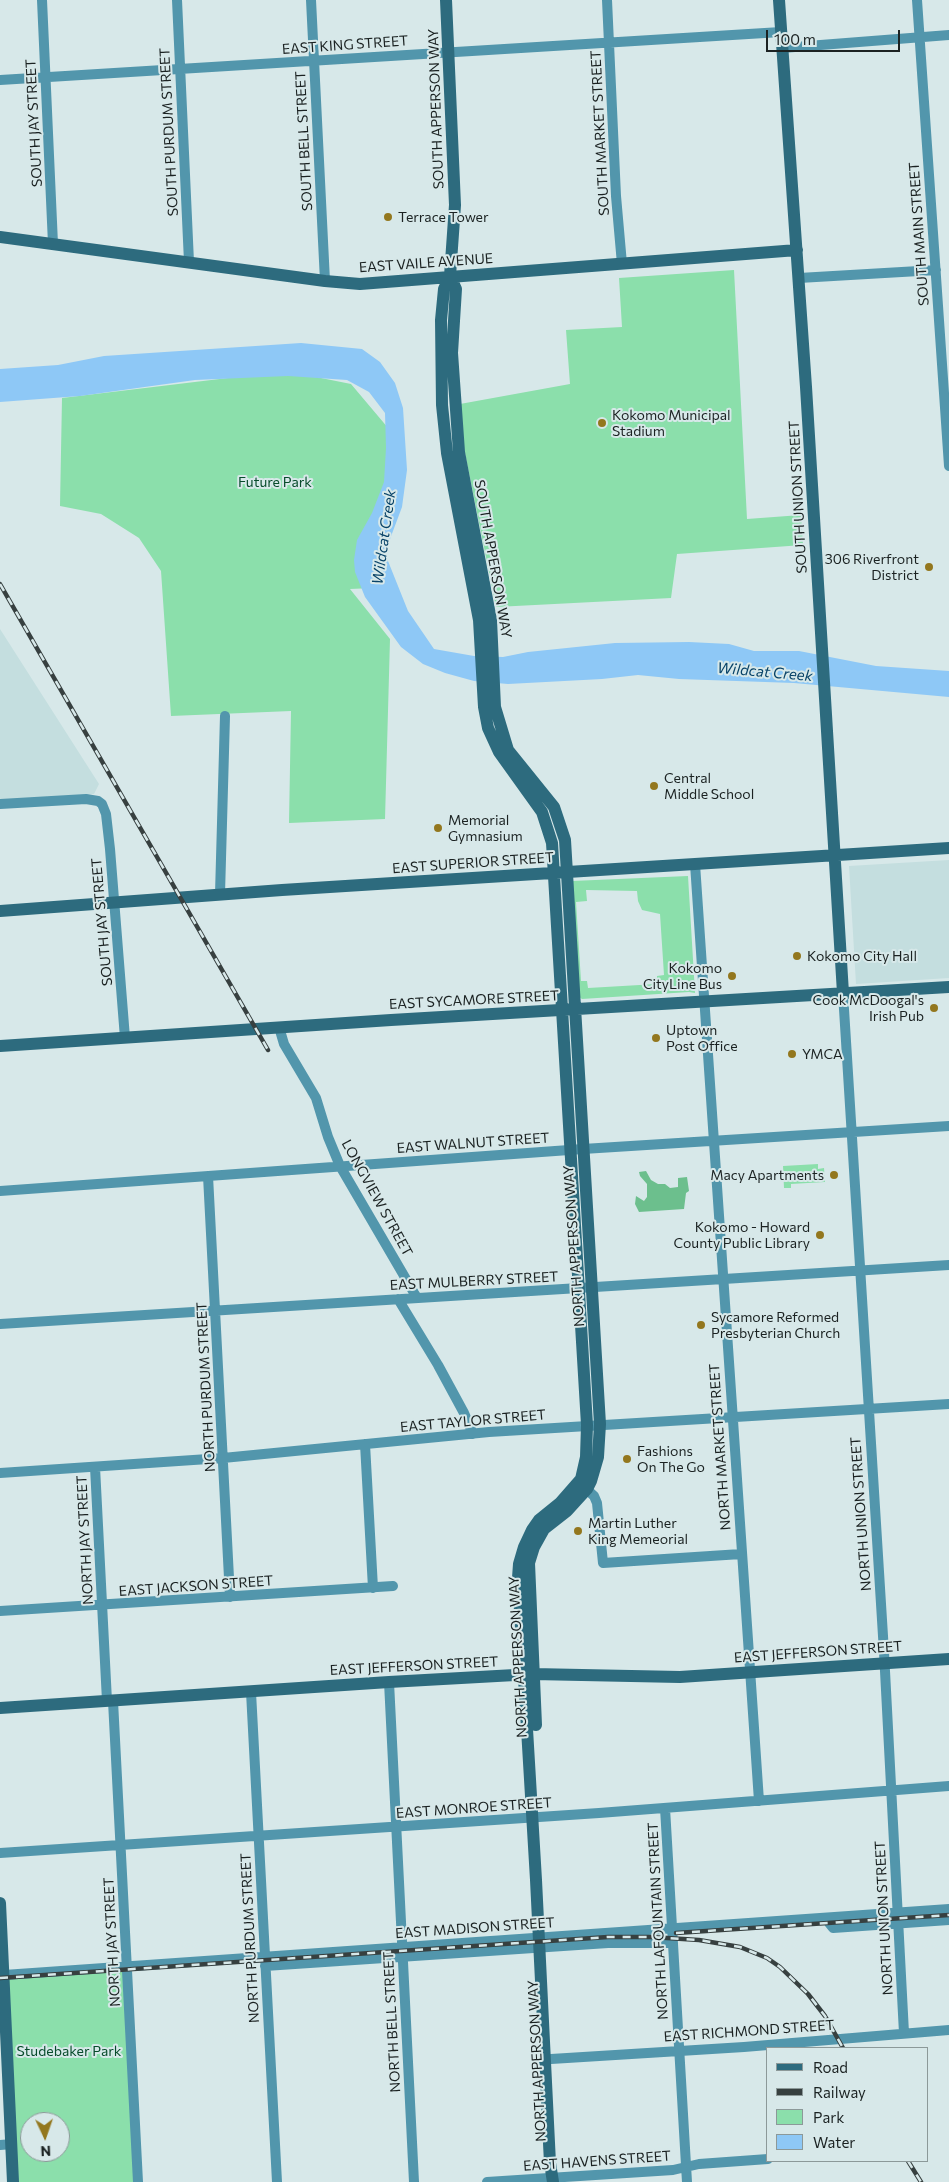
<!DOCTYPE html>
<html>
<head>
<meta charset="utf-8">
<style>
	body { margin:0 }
	#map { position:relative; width:949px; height:2182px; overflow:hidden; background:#d7e8e9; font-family:Commissioner,sans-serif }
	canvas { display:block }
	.legend { position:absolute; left:766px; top:2047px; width:162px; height:115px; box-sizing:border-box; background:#d7e8e9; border:1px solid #8c9999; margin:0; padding:6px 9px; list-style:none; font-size:15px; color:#1b2222 }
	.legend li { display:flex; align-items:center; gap:10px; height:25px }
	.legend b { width:25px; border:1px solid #8c9999 }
	.north { position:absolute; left:20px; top:2112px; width:50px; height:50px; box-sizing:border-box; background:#d7e8e9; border:1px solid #8c9999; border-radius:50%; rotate:177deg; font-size:14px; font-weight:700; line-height:20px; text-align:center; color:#1b2222 }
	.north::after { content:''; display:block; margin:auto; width:18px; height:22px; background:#93771e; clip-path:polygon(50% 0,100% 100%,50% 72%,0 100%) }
	.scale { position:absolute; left:766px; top:30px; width:134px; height:22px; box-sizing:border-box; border:2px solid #1b2222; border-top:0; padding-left:6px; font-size:15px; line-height:18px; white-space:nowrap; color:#1b2222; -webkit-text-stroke:4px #d7e8e9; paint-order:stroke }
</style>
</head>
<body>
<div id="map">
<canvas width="949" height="2182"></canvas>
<ul class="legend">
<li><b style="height:6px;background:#2d6b7e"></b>Road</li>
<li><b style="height:6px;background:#374040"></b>Railway</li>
<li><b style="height:14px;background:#8bdfab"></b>Park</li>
<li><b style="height:14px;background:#8ec8f6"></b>Water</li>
</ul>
<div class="north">N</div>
<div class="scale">100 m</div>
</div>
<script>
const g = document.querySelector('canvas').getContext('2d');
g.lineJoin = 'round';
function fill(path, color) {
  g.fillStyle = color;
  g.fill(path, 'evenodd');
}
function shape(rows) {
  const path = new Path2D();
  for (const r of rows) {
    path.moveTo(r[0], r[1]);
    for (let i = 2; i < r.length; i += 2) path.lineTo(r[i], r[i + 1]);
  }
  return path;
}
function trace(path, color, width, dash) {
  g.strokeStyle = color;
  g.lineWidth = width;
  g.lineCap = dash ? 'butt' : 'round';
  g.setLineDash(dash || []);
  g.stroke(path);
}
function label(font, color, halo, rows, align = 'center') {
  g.font = font + ' Commissioner,sans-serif';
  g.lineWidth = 4;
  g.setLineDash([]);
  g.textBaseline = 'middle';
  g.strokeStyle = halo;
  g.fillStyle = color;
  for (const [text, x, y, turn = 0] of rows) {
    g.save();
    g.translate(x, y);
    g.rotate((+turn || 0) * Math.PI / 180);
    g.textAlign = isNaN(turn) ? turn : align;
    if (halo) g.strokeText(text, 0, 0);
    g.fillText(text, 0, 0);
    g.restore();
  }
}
fill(shape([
	[0,629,99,784,94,794,0,800],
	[949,860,949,978,856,984,849,866]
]), '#c4dedf');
fill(shape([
	[734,270,747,519,801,515,803,545,677,554,671,598,496,607,463,443,460,404,570,384,566,330,622,327,619,278],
	[286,371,351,384,394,435,373,588,350,589,390,639,385,819,289,823,291,711,171,716,161,571,139,538,101,514,60,506,62,398],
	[688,876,695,993,689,992,582,999,578,996,572,881],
	[586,890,637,891,638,901,642,910,660,914,664,975,657,976,657,984,588,988,587,981,581,981,576,902,587,901],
	[818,1164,818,1169,824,1168,825,1182,791,1184,791,1188,784,1188,783,1166],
	[127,1970,138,2182,14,2182,4,1975],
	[30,2122,60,2122,60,2152,30,2152]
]), '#8bdfab');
fill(shape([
	[646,1171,651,1180,658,1184,665,1184,670,1188,678,1187,678,1178,687,1177,689,1191,686,1193,684,1209,639,1212,635,1204,636,1196,644,1201,647,1197,647,1184,640,1176,639,1172]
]), '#6cbf8d');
fill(shape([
	[301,343,362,349,380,362,395,383,403,408,407,470,402,507,390,539,386,556,408,611,434,649,474,656,503,657,528,652,615,643,689,642,729,644,754,651,799,651,876,666,949,671,949,697,794,683,679,679,638,675,602,679,508,684,474,681,445,673,423,664,401,647,365,597,355,572,354,560,357,540,372,513,384,482,386,448,385,413,369,392,347,380,288,376,195,380,80,396,0,402,0,369,58,365,104,356]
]), '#8ec8f6');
trace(shape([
	[42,0,53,244],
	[177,0,189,262],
	[311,0,325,281],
	[607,0,616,196,622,264],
	[917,0,949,466],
	[782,48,949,35],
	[0,80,781,32],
	[799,278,936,270],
	[0,804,86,799,98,801,102,804,106,814,110,849,125,1038],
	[695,864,759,1801],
	[220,894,225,716],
	[843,993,884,1652,904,2033],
	[279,1027,284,1044,316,1098,328,1137,340,1166,417,1298],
	[208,1176,230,1597],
	[0,1191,583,1149,949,1126],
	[398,1299,438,1365,464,1413,473,1434],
	[0,1324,949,1265],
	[365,1444,373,1588],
	[95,1467,107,1701],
	[0,1473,223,1458,489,1432,949,1404],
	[583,1486,594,1496,597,1503,603,1563,741,1554],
	[0,1611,393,1586],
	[389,1682,414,2182],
	[251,1692,277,2182],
	[113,1701,138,2182],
	[665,1808,687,2182],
	[0,1853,599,1813,949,1786],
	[829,1923,833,1928,949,1920],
	[265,1966,608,1943,673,1943],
	[4,1975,949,1909],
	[551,2059,744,2047,949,2030],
	[0,2145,12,2144],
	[487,2182,673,2170,699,2164,768,2159]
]), '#5296ac', 10);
trace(shape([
	[446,0,455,205,450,276,444,289,441,320,442,405,447,453,479,620,484,707,488,728,499,752,542,812,552,843,587,1425,586,1457,581,1479,560,1503,539,1520,532,1530,524,1547,519,1564,518,1578,536,1880,550,2163,553,2182],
	[779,0,806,387,843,993],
	[0,237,325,281,360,284,797,250],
	[450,276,456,289,452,353,459,452,491,620,495,707,508,750,554,807,565,840,600,1424,598,1457,591,1481,587,1489,567,1511,544,1529,534,1547,529,1563,536,1725],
	[0,911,282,890,949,848],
	[0,1046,391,1020,949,987],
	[0,1708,389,1682,533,1674,680,1677,949,1659],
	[0,1903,13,2182]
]), '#2d6b7e', 12);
const rail = shape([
	[0,584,268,1050],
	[676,1933,949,1915],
	[0,1978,608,1937,651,1937,699,1940,740,1947,767,1958,780,1967,808,1994,825,2016,843,2048],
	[908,2161,921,2182]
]);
trace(rail, '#374040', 4.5);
trace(rail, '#d7e8e9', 2.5, [8]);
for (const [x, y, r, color] of [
	[388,217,5,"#93771e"],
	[602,423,5,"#93771e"],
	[929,567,5,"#93771e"],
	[654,786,5,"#93771e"],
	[438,828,5,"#93771e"],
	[797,956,5,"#93771e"],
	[732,976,5,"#93771e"],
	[934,1008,5,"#93771e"],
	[656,1038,5,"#93771e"],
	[792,1054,5,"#93771e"],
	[834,1175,5,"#93771e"],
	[820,1235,5,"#93771e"],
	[701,1325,5,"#93771e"],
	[627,1459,5,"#93771e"],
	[578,1531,5,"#93771e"]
]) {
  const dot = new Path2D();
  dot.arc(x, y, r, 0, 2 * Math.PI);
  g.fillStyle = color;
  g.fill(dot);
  trace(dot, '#d7e8e9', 2);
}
label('14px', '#1b2222', '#d7e8e9', [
	["EAST KING STREET",345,45,-4],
	["SOUTH APPERSON WAY",436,109,-92],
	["SOUTH JAY STREET",34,123,-93],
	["SOUTH PURDUM STREET",169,132,-93],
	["SOUTH MARKET STREET",600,133,-93],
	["SOUTH BELL STREET",304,141,-93],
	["SOUTH MAIN STREET",919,234,-94],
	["EAST VAILE AVENUE",426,263,-4],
	["SOUTH UNION STREET",798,497,-93],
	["SOUTH APPERSON WAY",493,559,80],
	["EAST SUPERIOR STREET",473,863,-4],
	["SOUTH JAY STREET",102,922,-95],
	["EAST SYCAMORE STREET",474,1000,-3],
	["EAST WALNUT STREET",473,1143,-4],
	["LONGVIEW STREET",377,1198,61],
	["NORTH APPERSON WAY",574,1246,-94],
	["EAST MULBERRY STREET",474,1281,-3],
	["NORTH PURDUM STREET",206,1387,-93],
	["EAST TAYLOR STREET",473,1421,-5],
	["NORTH MARKET STREET",720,1447,-94],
	["NORTH UNION STREET",861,1514,-94],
	["NORTH JAY STREET",85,1540,-93],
	["EAST JACKSON STREET",196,1586,-4],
	["EAST JEFFERSON STREET",818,1652,-4],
	["NORTH APPERSON WAY",518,1657,-93],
	["EAST JEFFERSON STREET",414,1666,-3],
	["EAST MONROE STREET",474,1808,-4],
	["NORTH UNION STREET",884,1918,-93],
	["NORTH LAFOUNTAIN STREET",658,1921,-93],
	["EAST MADISON STREET",475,1928,-4],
	["NORTH PURDUM STREET",250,1938,-93],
	["NORTH JAY STREET",112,1942,-93],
	["NORTH BELL STREET",392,2022,-93],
	["EAST RICHMOND STREET",749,2031,-4],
	["NORTH APPERSON WAY",537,2061,-93],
	["EAST HAVENS STREET",597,2161,-4]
]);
label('14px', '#1b2222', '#d7e8e9', [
	["Terrace Tower",398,217],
	["Kokomo Municipal",612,415],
	["Stadium",612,431],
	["306 Riverfront",919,559,"right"],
	["District",919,575,"right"],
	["Central",664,778],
	["Middle School",664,794],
	["Memorial",448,820],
	["Gymnasium",448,836],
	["Kokomo City Hall",807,956],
	["Kokomo",722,968,"right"],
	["CityLine Bus",722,984,"right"],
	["Cook McDoogal's",924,1000,"right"],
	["Irish Pub",924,1016,"right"],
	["Uptown",666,1030],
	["Post Office",666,1046],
	["YMCA",802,1054],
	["Macy Apartments",824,1175,"right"],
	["Kokomo - Howard",810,1227,"right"],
	["County Public Library",810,1243,"right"],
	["Sycamore Reformed",711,1317],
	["Presbyterian Church",711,1333],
	["Fashions",637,1451],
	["On The Go",637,1467],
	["Martin Luther",588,1523],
	["King Memeorial",588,1539]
], 'left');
label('14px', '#074b2b', '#d7e8e9', [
	["Future Park",275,482],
	["Studebaker Park",69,2051]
]);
label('italic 15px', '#084368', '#d7e8e9', [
	["Wildcat Creek",384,537,-82],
	["Wildcat Creek",765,672,5]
]);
</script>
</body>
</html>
